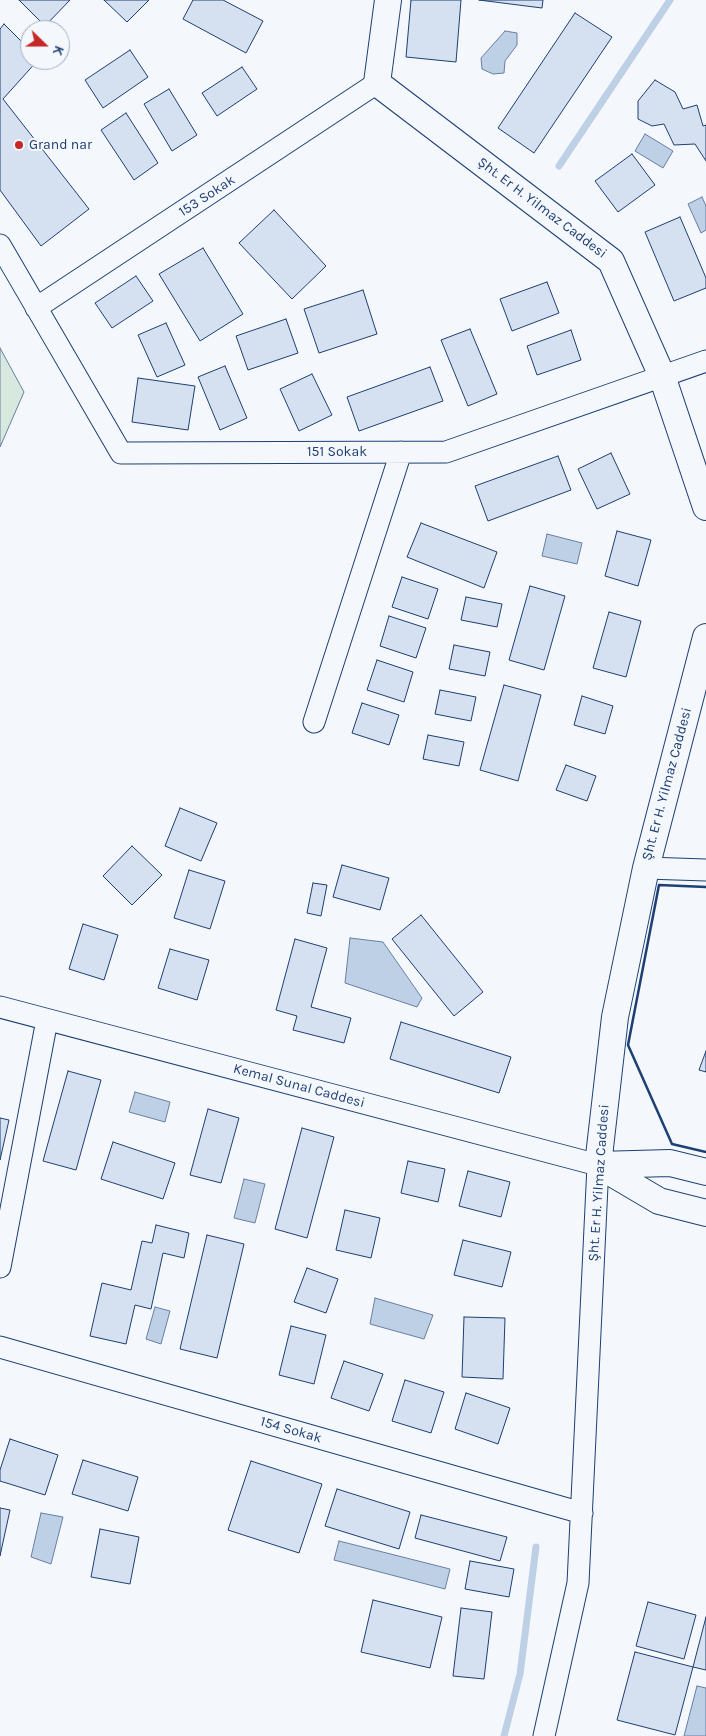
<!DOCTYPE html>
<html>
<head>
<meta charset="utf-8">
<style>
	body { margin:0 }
	#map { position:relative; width:706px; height:1736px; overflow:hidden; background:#f4f7fb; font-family:Karla,sans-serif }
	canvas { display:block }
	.north { position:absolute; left:20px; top:20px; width:50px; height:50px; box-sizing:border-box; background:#f4f7fb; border:1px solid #9eadc5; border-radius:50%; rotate:112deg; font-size:14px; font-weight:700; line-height:20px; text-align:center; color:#1d3f73 }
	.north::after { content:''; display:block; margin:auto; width:18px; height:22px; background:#c62828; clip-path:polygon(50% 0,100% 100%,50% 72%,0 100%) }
</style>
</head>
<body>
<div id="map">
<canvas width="706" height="1736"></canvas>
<div class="north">K</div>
</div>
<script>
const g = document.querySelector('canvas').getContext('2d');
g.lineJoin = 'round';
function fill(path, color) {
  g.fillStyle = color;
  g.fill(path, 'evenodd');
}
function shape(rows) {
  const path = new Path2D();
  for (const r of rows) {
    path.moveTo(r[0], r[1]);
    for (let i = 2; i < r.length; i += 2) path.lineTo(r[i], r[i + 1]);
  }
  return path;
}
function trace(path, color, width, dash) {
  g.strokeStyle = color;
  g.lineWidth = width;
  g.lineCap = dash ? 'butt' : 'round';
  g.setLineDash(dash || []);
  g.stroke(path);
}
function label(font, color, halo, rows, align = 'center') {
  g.font = font + ' Karla,sans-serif';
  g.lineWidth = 4;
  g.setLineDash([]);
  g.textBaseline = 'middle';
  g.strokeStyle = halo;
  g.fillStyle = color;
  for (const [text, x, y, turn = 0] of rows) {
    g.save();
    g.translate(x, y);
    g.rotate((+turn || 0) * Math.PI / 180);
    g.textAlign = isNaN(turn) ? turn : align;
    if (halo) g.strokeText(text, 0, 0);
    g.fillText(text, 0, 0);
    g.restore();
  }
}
const green = shape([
	[0,348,24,392,0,447,0,348]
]);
fill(green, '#d7e8df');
trace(green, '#687fa3', 1);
const water = shape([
	[505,31,517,33,517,45,505,61,504,73,493,74,482,69,481,58,505,31],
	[645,134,673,151,663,168,635,151,645,134],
	[702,197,706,206,706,230,701,233,688,204,702,197],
	[547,534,582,543,577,564,542,556,547,534],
	[350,938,383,942,422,998,417,1007,345,983,350,938],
	[135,1092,170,1102,165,1122,129,1112,135,1092],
	[244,1179,265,1184,255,1223,234,1218,244,1179],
	[375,1298,433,1315,424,1339,370,1324,375,1298],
	[155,1307,170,1311,161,1344,146,1339,155,1307],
	[41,1513,63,1517,51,1564,31,1557,41,1513],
	[339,1541,450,1569,445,1589,334,1560,339,1541],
	[697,1686,706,1688,706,1736,684,1736,697,1686]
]);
fill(water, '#bed0e5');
trace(water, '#687fa3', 1);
trace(shape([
	[559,166,670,0],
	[504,1736,520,1674,536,1547]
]), '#bed0e5', 7);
const building = shape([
	[19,0,70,0,45,26,19,0],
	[104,0,149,0,127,22,104,0],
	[193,0,223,0,263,21,246,53,183,19,193,0],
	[411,0,461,0,456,62,406,57,411,0],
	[479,0,543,0,542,8,479,0],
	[575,13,612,37,534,153,498,128,575,13],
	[4,24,30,50,30,60,38,60,3,99,89,209,41,246,0,190,0,29,4,24],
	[130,50,148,77,103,108,85,80,130,50],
	[242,67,257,89,217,116,202,93,242,67],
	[655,80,675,92,683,109,697,105,703,126,706,125,706,161,695,144,674,145,664,124,652,126,638,119,638,101,655,80],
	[169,89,197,135,172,151,144,104,169,89],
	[126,113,158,163,134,180,101,130,126,113],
	[632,154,655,185,618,212,595,181,632,154],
	[274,210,326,266,292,299,239,243,274,210],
	[680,217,706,278,706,288,674,301,645,232,680,217],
	[203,248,243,314,200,341,159,274,203,248],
	[136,276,153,301,112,328,95,303,136,276],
	[547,282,559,313,512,331,500,299,547,282],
	[363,290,377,334,319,353,304,309,363,290],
	[286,319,298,353,248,370,236,336,286,319],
	[166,323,185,365,157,377,138,335,166,323],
	[470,329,497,394,468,406,441,340,470,329],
	[571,330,581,360,537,375,527,346,571,330],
	[225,366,247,418,220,430,198,377,225,366],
	[430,367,443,401,359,431,347,397,430,367],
	[312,374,332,415,299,431,280,389,312,374],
	[138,378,195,386,188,430,132,422,138,378],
	[611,453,630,494,597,509,578,469,611,453],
	[558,456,571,490,488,521,475,486,558,456],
	[421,523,497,552,484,588,407,557,421,523],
	[617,531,651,540,638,586,605,576,617,531],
	[402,577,438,589,428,619,392,607,402,577],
	[530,586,565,596,544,670,509,660,530,586],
	[466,597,502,604,497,627,461,620,466,597],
	[609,612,641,621,626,677,593,668,609,612],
	[389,616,426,628,416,658,380,646,389,616],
	[454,645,490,652,485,676,449,669,454,645],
	[377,660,413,672,404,702,367,690,377,660],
	[504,685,541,695,518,781,480,770,504,685],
	[440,690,476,697,471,721,435,714,440,690],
	[582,696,613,706,605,734,574,725,582,696],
	[362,703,399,715,389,745,352,733,362,703],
	[428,735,464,742,459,766,423,759,428,735],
	[566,765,596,776,587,801,556,790,566,765],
	[180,808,217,823,201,861,165,846,180,808],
	[132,846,162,875,132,905,103,876,132,846],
	[342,865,389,878,380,910,333,897,342,865],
	[189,870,225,881,210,929,174,918,189,870],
	[313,883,327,885,321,916,307,913,313,883],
	[421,915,483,992,454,1016,392,939,421,915],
	[83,924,118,935,104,980,69,969,83,924],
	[295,939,327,948,311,1007,351,1018,344,1043,293,1030,297,1016,276,1010,295,939],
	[170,949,209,960,197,1000,158,988,170,949],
	[401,1022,511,1057,499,1093,390,1059,401,1022],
	[706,1051,706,1072,699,1070,706,1051],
	[68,1071,101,1080,76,1170,43,1161,68,1071],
	[208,1109,239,1118,221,1183,190,1175,208,1109],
	[0,1118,9,1120,0,1160,0,1118],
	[302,1128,334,1137,307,1238,275,1229,302,1128],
	[113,1142,175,1163,163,1199,101,1179,113,1142],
	[408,1161,445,1169,438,1202,401,1193,408,1161],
	[468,1171,510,1182,501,1217,459,1206,468,1171],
	[345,1210,380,1218,371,1258,336,1250,345,1210],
	[156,1225,189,1233,184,1258,163,1253,151,1309,135,1305,126,1344,90,1336,102,1283,131,1290,142,1241,152,1243,156,1225],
	[207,1235,244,1244,217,1358,180,1349,207,1235],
	[463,1240,511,1252,502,1287,454,1275,463,1240],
	[307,1268,338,1279,326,1313,294,1302,307,1268],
	[464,1317,505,1318,503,1379,462,1377,464,1317],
	[291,1326,326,1335,314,1384,279,1375,291,1326],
	[344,1361,383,1374,369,1411,331,1398,344,1361],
	[405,1380,444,1392,431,1433,392,1421,405,1380],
	[466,1393,510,1408,498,1444,455,1429,466,1393],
	[10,1439,58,1455,45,1495,0,1481,0,1470,10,1439],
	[83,1460,138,1477,128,1511,72,1494,83,1460],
	[251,1461,322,1484,299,1553,228,1530,251,1461],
	[337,1489,410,1512,399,1549,325,1526,337,1489],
	[0,1508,10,1510,0,1556,0,1508],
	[421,1515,507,1537,500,1561,415,1538,421,1515],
	[100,1529,139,1537,130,1584,91,1577,100,1529],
	[470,1561,514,1569,509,1597,465,1589,470,1561],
	[373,1600,442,1617,430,1668,361,1652,373,1600],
	[648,1602,696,1615,684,1659,636,1646,648,1602],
	[461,1608,492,1612,484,1679,453,1676,461,1608],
	[706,1617,706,1670,693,1667,706,1617],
	[635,1652,693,1667,675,1735,617,1720,635,1652]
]);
fill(building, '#d5e0f0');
trace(building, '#1d3f73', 1);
const minor = shape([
	[0,245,121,453,446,452,706,361],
	[36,308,377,83],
	[314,722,401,452],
	[646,868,706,870],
	[0,1007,598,1165,578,1583,544,1736],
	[0,1267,47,1020],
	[0,1347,582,1513]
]);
const tertiary = shape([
	[388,0,377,83,611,261,662,376,706,507],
	[598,1165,615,1017,646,868,706,637],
	[598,1165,659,1201,706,1213],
	[598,1165,670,1163,706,1172]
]);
trace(minor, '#1d3f73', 23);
trace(tertiary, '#1d3f73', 28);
trace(minor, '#f4f7fb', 21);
trace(tertiary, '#f4f7fb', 26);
trace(shape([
	[706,887,659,885,628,1045,672,1144,706,1152]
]), '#1d3f73', 2.5);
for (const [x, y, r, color] of [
	[19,145,5,"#c62828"]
]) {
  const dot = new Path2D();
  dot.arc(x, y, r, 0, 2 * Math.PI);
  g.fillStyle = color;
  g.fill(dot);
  trace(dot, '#f4f7fb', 2);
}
label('14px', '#1d3f73', '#f4f7fb', [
	["Grand nar",29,145]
], 'left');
label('14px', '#1d3f73', '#f4f7fb', [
	["153 Sokak",207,196,-33],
	["Şht. Er H. Yilmaz Caddesi",542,208,37],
	["151 Sokak",337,452],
	["Şht. Er H. Yilmaz Caddesi",667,784,-75],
	["Kemal Sunal Caddesi",299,1086,15],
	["Şht. Er H. Yilmaz Caddesi",599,1183,-86],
	["154 Sokak",291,1430,16]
]);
</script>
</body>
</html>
